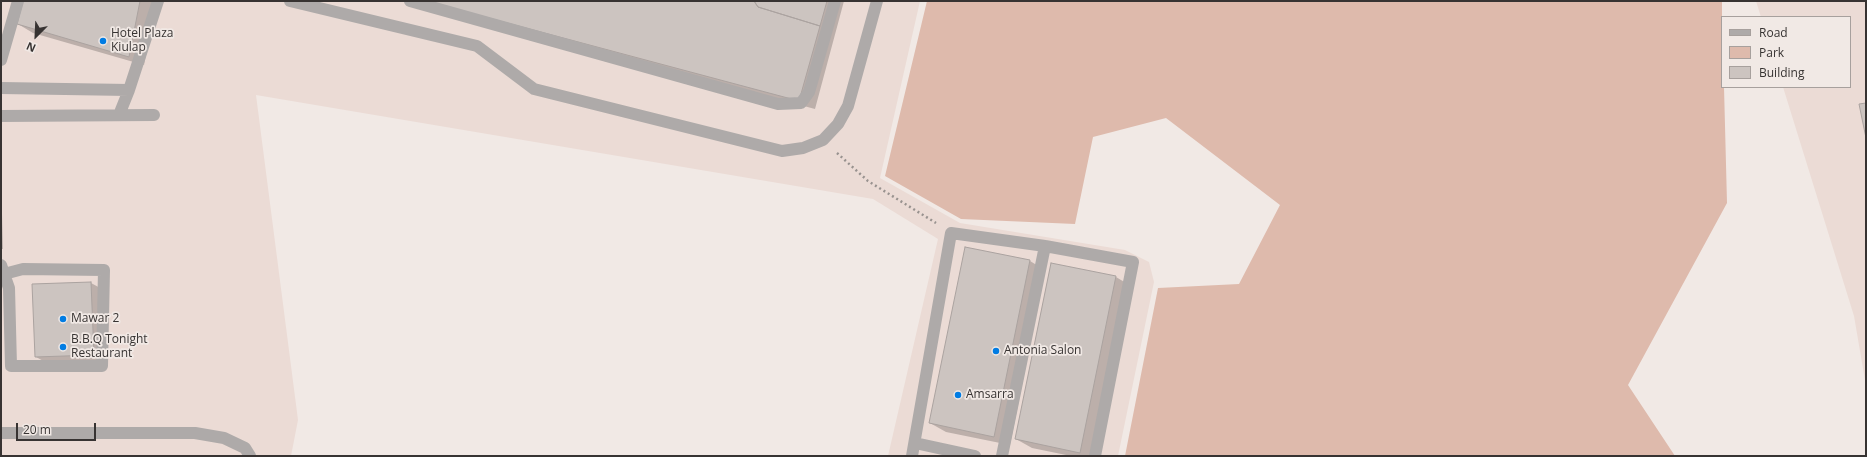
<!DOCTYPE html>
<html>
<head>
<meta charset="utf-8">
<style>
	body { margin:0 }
	#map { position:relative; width:1867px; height:457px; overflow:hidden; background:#f1e9e5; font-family:"Open Sans",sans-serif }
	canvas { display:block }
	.frame { position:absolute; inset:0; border:2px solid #373332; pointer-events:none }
	.legend { position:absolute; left:1721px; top:16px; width:130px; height:72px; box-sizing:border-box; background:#f1e9e5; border:1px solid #a7a09d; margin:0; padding:5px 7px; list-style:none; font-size:12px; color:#373332 }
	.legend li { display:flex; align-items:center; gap:8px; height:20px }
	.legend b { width:20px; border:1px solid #a7a09d }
	.north { position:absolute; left:16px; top:16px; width:40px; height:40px; -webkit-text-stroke:3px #f1e9e5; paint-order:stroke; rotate:204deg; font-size:11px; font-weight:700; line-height:16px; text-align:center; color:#373332 }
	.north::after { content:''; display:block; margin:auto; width:14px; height:18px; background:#373332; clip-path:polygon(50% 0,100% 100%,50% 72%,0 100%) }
	.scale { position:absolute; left:16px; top:423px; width:80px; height:18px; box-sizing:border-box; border:2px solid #373332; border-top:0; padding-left:5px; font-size:12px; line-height:14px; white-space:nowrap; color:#373332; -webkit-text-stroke:3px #f1e9e5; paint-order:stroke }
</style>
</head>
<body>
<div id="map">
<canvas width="1867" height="457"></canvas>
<div class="frame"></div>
<ul class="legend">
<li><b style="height:5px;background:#aeaaa9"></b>Road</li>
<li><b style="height:11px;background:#debaac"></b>Park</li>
<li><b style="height:11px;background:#ccc4c0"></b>Building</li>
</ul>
<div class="north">N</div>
<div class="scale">20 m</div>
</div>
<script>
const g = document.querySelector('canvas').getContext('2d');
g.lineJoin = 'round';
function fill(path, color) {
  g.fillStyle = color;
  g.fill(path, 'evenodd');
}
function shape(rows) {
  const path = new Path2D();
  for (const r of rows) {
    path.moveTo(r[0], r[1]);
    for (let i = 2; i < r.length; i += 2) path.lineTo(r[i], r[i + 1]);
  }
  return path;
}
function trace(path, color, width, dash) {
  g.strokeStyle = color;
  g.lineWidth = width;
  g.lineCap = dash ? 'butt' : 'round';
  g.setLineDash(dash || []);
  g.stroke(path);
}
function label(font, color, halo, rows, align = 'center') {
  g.font = font + ' "Open Sans",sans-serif';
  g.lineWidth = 3.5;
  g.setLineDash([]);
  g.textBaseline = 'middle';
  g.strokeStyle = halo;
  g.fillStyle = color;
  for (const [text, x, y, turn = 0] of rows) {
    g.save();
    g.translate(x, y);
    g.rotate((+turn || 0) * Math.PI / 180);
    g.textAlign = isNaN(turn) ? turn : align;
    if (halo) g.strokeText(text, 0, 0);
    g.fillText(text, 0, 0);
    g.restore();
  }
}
fill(shape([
	[1,1,920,1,880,178,960,223,1125,250,1149,262,1154,282,1118,456,888,456,938,239,873,199,256,95,298,420,291,456,1,456],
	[1756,1,1866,1,1866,386,1854,316,1783,87,1850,87,1850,17,1761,17]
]), '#ebdbd5');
fill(shape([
	[927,1,1722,1,1722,87,1724,87,1727,203,1628,385,1675,456,1125,456,1158,288,1239,284,1280,205,1166,118,1093,137,1075,224,961,219,885,176]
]), '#debaac');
fill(shape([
	[24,1,157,1,144,65,33,33,18,24],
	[410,1,844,1,815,109],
	[1,178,3,249,1,249],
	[966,248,1030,261,1045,270,1010,445,946,432,930,423],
	[1051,264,1116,277,1131,286,1097,456,1071,456,1032,448,1016,439],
	[91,283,104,290,106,362,49,364,36,357]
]), '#0003');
const building = shape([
	[23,1,140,1,129,57,17,24,23,1],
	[425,1,754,1,758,7,820,26,799,101,425,1],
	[754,1,827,1,820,26,758,7,754,1],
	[1866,103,1866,138,1859,104,1866,103],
	[965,247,1030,260,994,437,929,423,965,247],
	[1051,263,1116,276,1080,453,1015,439,1051,263],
	[91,282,94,355,35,357,32,284,91,282]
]);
fill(building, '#ccc4c0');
trace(building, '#aba3a0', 1);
trace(shape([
	[837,153,868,181,936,223]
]), '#98928f', 2.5, [2, 3]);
trace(shape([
	[290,1,477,46,534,89,782,151,803,148,823,140,838,124,848,106,877,1],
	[410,1,778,104,801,103,809,92,835,1],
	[1,60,18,1],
	[1,88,129,90,158,1],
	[119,115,129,90],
	[1,116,154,115],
	[1,265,4,274,9,288,11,366,102,366,104,270,23,269,4,274,1,275],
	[1,433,195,433,224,438,245,448,250,456],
	[915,443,975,456],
	[912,456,951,233,1045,246,1133,262,1095,456],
	[1002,456,1045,246]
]), '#aeaaa9', 12);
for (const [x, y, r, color] of [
	[103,41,4,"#007ce3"],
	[63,319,4,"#007ce3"],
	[63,347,4,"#007ce3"],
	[996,351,4,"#007ce3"],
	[958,395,4,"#007ce3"]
]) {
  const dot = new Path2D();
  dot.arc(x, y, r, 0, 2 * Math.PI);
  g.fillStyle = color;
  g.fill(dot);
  trace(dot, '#f1e9e5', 1.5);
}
label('12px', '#373332', '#f1e9e5', [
	["Hotel Plaza",111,34],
	["Kiulap",111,48],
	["Mawar 2",71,319],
	["B.B.Q Tonight",71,340],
	["Restaurant",71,354],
	["Antonia Salon",1004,351],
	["Amsarra",966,395]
], 'left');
</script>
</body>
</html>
